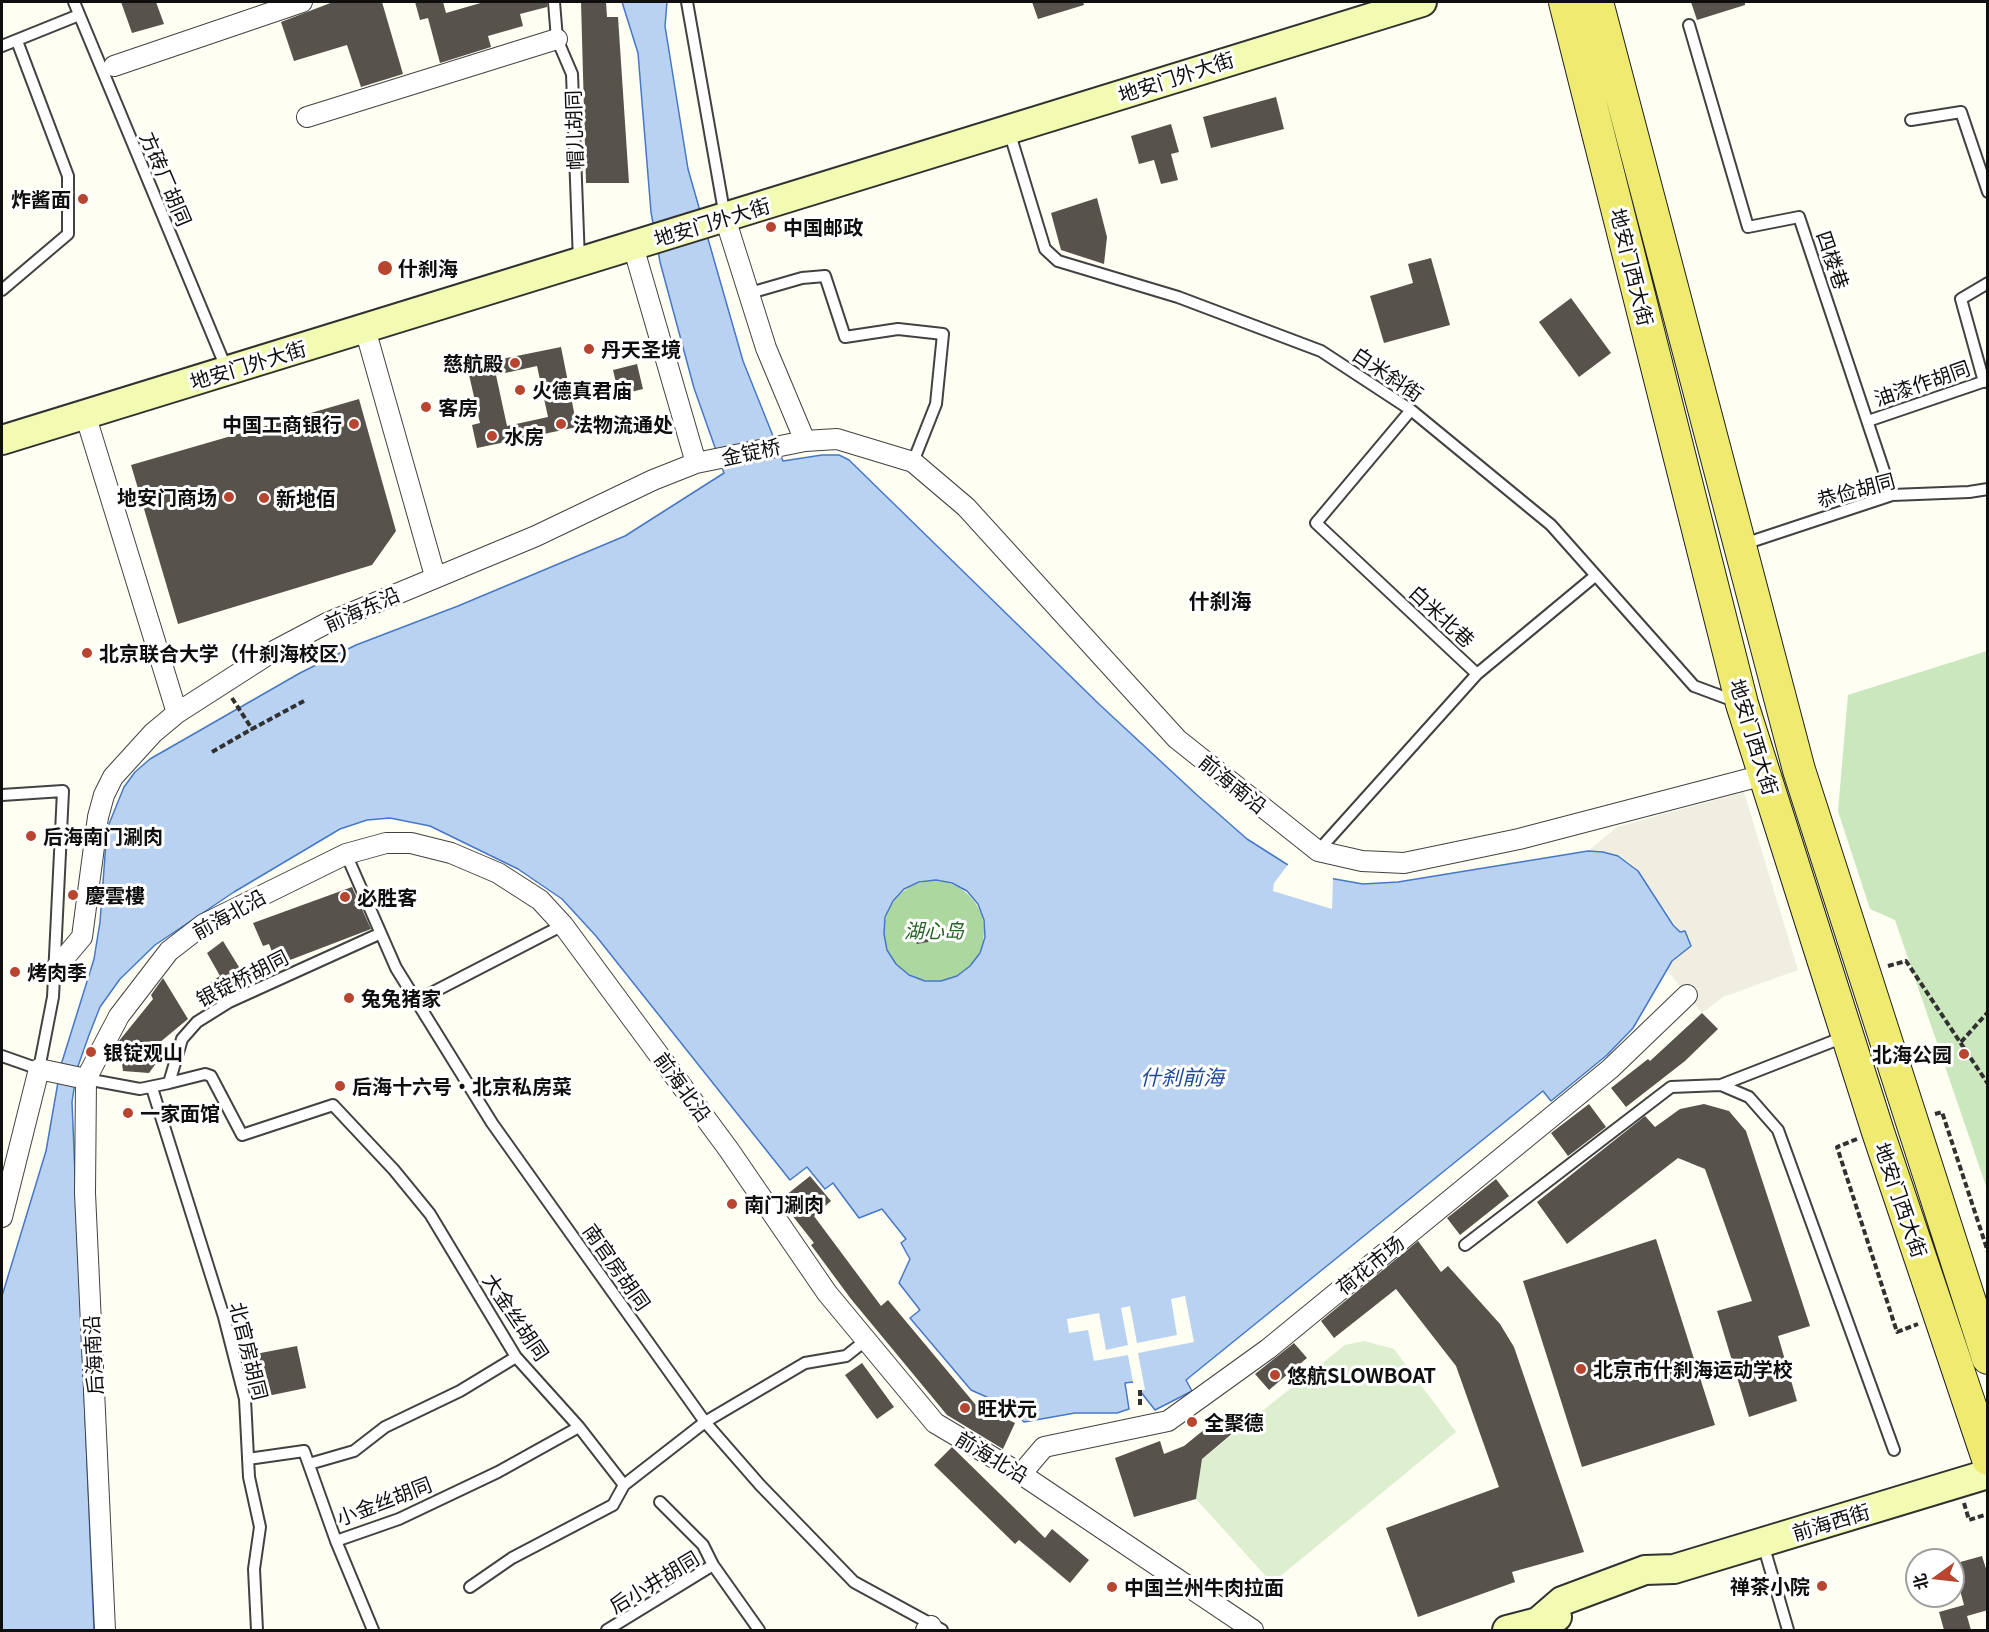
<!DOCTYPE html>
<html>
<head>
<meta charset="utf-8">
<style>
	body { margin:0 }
	#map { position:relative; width:1989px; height:1632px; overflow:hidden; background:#fefef2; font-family:Georgia,"Noto Sans SC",serif }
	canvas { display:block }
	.frame { position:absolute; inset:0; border:3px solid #0f0f0f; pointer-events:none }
	.north { position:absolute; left:1905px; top:1548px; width:60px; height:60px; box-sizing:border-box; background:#fff; border:2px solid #9f9f9f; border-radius:50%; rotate:255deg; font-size:16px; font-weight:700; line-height:24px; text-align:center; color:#0f0f0f }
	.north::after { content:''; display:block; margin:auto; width:21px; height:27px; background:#b7452f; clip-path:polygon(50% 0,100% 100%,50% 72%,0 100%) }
</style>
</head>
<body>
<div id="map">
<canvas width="1989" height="1632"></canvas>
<div class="frame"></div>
<div class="north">北</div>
</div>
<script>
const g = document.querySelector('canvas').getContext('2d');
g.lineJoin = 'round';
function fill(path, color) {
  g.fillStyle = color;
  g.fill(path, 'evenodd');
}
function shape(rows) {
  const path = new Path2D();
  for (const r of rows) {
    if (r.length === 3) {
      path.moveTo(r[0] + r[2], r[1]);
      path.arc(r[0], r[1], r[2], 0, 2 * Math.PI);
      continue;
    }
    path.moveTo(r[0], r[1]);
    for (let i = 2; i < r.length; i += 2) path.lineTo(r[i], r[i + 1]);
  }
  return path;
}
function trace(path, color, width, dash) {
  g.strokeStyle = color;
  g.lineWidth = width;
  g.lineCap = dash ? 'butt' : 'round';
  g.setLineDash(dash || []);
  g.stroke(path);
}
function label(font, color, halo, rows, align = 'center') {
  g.font = font + ' Georgia,"Noto Sans SC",serif';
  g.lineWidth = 6;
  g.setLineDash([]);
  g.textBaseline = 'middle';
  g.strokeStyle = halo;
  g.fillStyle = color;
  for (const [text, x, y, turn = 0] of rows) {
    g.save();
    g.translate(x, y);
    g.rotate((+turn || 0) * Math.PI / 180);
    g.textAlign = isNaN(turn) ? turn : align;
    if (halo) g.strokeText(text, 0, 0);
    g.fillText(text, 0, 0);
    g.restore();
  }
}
fill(shape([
	[1987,651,1988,651,1987,1189,1895,920,1870,909,1838,811,1848,695]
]), '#cae7bd');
fill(shape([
	[934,931,50]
]), '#acd79e');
fill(shape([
	[1364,1341,1394,1349,1456,1432,1272,1583,1196,1499,1202,1459,1345,1345]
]), '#ddefcf');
fill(shape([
	[1744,792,1798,970,1723,997,1702,1013,1667,970,1676,955,1690,946,1638,871,1630,862,1603,852,1588,851,1617,827]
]), '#efeee1');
const water = shape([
	[622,2,667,2,665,26,688,169,743,361,783,461,822,455,839,455,849,460,1100,705,1197,795,1247,839,1288,865,1312,875,1363,884,1398,882,1588,851,1603,852,1618,856,1638,871,1673,925,1680,932,1685,931,1691,946,1672,961,1633,1028,1607,1055,1551,1101,1543,1091,1186,1380,1192,1391,1155,1410,1133,1382,1125,1383,1129,1409,1117,1413,1075,1413,1024,1422,1009,1407,971,1390,910,1318,920,1310,899,1283,910,1259,901,1243,906,1239,882,1209,859,1218,833,1183,825,1189,807,1167,790,1180,596,936,562,899,518,869,430,826,390,818,367,820,340,829,234,892,155,945,120,979,100,1007,89,1035,77,1069,72,1102,94,1630,2,1630,2,1296,46,1151,61,1065,94,959,100,922,107,829,124,787,135,772,150,759,300,673,356,645,458,606,625,536,724,473,694,388,660,262,651,212,638,53,622,2],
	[936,880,952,883,967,891,978,904,984,920,985,937,980,953,970,966,957,976,941,981,925,981,909,975,896,964,887,950,884,934,885,917,893,901,904,889,919,882,936,880]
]);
fill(water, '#bad2f2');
trace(water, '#4678c5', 1.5);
fill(shape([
	[1290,862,1333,877,1332,909,1273,891,1274,883],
	[1185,1296,1194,1342,1138,1353,1145,1390,1137,1391,1134,1388,1128,1355,1094,1361,1088,1330,1069,1333,1067,1319,1099,1313,1106,1350,1128,1345,1121,1308,1130,1306,1137,1343,1177,1335,1171,1299]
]), '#fefef2');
fill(shape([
	[121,2,156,2,164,24,132,33],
	[333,2,382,2,403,74,361,87,347,45,294,61,281,22],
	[415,2,443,2,446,13,484,2,547,2,547,7,520,14,523,26,488,36,491,47,440,63,428,18,420,20],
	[581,2,606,2,607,17,618,17,629,183,586,183],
	[1032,2,1083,2,1084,5,1038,19],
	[1691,2,1745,2,1745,5,1697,20],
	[1276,97,1284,129,1211,148,1203,117],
	[1171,124,1179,152,1171,154,1178,180,1161,184,1154,160,1139,164,1131,136],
	[1097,198,1107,237,1104,264,1061,250,1051,213],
	[1431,258,1450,325,1384,343,1370,296,1413,283,1408,264],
	[1571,298,1611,353,1579,377,1539,322],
	[561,347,577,427,477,448,472,425,480,423,467,366],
	[537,366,548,417,507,426,496,375],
	[637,364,643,389,619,395,613,370],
	[359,399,396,531,372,565,178,624,131,465],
	[352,887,371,929,277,965,269,944,263,946,253,923],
	[924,923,931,931,928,942,917,944,910,935,913,925],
	[223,941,247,980,215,997,207,984,220,976,207,953],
	[163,978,188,1019,159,1043,165,1051,149,1073,123,1071,119,1041,153,999,151,995],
	[1702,1013,1718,1029,1685,1061,1626,1107,1611,1088,1648,1059,1650,1061],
	[1589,1104,1606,1127,1568,1156,1551,1133],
	[1704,1104,1729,1111,1746,1131,1810,1326,1778,1336,1797,1401,1749,1417,1717,1311,1752,1301,1705,1169,1678,1158,1567,1244,1537,1202,1645,1116,1655,1127,1680,1109],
	[810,1176,831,1201,814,1216,881,1306,888,1300,975,1404,1015,1423,1003,1449,947,1415,851,1299,811,1245,814,1243,780,1200],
	[1496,1179,1509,1196,1460,1235,1447,1218],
	[1656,1239,1715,1425,1582,1467,1523,1281],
	[1418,1241,1441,1272,1448,1266,1500,1324,1514,1347,1584,1552,1512,1572,1515,1582,1418,1617,1386,1528,1499,1487,1456,1366,1396,1289,1334,1338,1321,1321],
	[1294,1343,1307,1358,1269,1390,1255,1374],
	[297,1346,306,1388,253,1399,245,1356],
	[862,1363,894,1407,877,1419,845,1375],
	[1226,1412,1240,1427,1202,1459,1196,1499,1134,1517,1115,1458,1160,1441,1164,1454,1184,1446],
	[952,1447,1045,1538,1052,1529,1089,1560,1070,1583,1019,1540,1015,1544,934,1465],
	[1982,1556,1988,1575,1988,1610,1967,1616,1971,1630,1944,1630,1939,1612,1964,1605,1953,1564]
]), '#57534c');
const lane = shape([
	[74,2,227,370],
	[554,2,557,39,572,74,579,261],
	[687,2,725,217],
	[1689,25,1748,227,1799,217,1892,495],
	[2,46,79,15],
	[1911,120,1961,112,1988,192],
	[1009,131,1045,249,1058,261,1178,297,1321,351,1411,410,1551,525,1694,686,1737,702],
	[2,290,68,234,68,176,17,41],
	[750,293,802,278,825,276,845,337,898,329,943,334,936,404,913,462],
	[1984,382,1961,299,1988,283],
	[1868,421,1988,380],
	[1744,544,1892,495,1969,492,1988,489],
	[1477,674,1595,576],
	[2,795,63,791,53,997,39,1069,2,1056],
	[1318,851,1477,674,1316,523,1411,410],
	[346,854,396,968,492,1123,705,1422,760,1485,854,1582,942,1630],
	[416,1001,563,925],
	[86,1079,140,1089,169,1083,182,1039,197,1022,229,1002,379,934],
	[169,1083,205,1074,211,1076,242,1135,333,1105,394,1170,430,1214,516,1357,579,1427,624,1485,705,1422,805,1363,846,1356,865,1341],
	[1721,1085,1844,1037],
	[152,1088,224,1317,245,1399,249,1477,260,1527,254,1569,257,1630],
	[1465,1245,1671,1087,1721,1085,1749,1097,1778,1130,1894,1450],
	[248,1459,304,1451,336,1541,399,1519,498,1472,579,1427],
	[309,1464,354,1451,385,1427,460,1391,516,1357],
	[660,1502,703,1545,713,1565],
	[336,1541,373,1630],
	[1763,1544,1788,1630],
	[470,1587,512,1558,613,1505,624,1485],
	[607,1630,713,1565,759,1630]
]);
const street = shape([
	[114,66,302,2],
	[307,117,557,39],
	[725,218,766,348,805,441],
	[633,246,696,463],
	[365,329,435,576],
	[85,414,177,713],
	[55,969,82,937,98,817,104,795,113,777,153,733,177,713,272,652,327,623,536,536,653,480,696,463,805,441,837,439,913,462,966,507,1177,739,1318,851,1362,861,1404,863,1519,839,1764,775],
	[2,1217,39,1069,86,1079],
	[1021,1474,1044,1447,1168,1421,1268,1349,1610,1069,1687,995],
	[105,1630,85,1193,86,1079,119,1016,169,951,204,924,346,854,386,843,411,843,451,853,498,873,540,900,563,925,729,1150,827,1293,935,1423,1021,1474,1253,1630],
	[926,1630,931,1626]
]);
const secondary = shape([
	[2,440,1422,2],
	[1540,1620,1562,1601,1645,1570,1674,1569,1988,1474],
	[1507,1630,1557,1617]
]);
const primary = shape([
	[1565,2,1742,704,1878,1132,1988,1459],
	[1597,2,1799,770,1988,1358]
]);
trace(lane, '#424242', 14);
trace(street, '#424242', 22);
trace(secondary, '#313131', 32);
trace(primary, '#202020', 34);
trace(shape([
	[232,698,252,729,304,701],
	[212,752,252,729],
	[1888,966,1906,961,1988,1084],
	[1961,1042,1988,1012],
	[1935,1114,1942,1112,1988,1252],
	[1857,1139,1837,1147,1897,1332,1918,1324],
	[1140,1390,1140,1408],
	[1964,1503,1969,1520,1988,1514]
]), '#313131', 4, [6, 3]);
trace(lane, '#fff', 10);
trace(street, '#fff', 20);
trace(secondary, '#f3fab2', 28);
trace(primary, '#efeb71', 32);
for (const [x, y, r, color] of [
	[83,199,6,"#b7452f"],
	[771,227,6,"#b7452f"],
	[385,268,8,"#b7452f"],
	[589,349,6,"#b7452f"],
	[515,363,6,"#b7452f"],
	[520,390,6,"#b7452f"],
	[426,407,6,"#b7452f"],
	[354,424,6,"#b7452f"],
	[561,424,6,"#b7452f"],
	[492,436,6,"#b7452f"],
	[229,497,6,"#b7452f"],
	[264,498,6,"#b7452f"],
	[87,653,6,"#b7452f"],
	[31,836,6,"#b7452f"],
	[73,895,6,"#b7452f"],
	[345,897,6,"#b7452f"],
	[15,972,6,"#b7452f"],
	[349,998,6,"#b7452f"],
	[91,1052,6,"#b7452f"],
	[1964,1054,6,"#b7452f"],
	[340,1086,6,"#b7452f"],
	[128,1113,6,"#b7452f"],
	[732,1204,6,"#b7452f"],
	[1581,1369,6,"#b7452f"],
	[1275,1375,6,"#b7452f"],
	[965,1408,6,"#b7452f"],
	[1192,1422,6,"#b7452f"],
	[1822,1586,6,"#b7452f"],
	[1112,1587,6,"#b7452f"]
]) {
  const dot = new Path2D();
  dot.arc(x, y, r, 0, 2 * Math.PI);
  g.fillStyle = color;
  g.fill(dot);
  trace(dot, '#fff', 2);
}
label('20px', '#0f0f0f', '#fff', [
	["地安门外大街",1176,77,-18],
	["帽儿胡同",574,130,-92],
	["方砖厂胡同",166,179,67],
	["地安门外大街",712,222,-17],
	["四楼巷",1833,260,71],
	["地安门西大街",1632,267,76],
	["地安门外大街",248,365,-17],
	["白米斜街",1388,374,34],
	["油漆作胡同",1922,383,-19],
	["金锭桥",751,452,-12],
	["恭俭胡同",1856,490,-15],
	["前海东沿",362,609,-24],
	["白米北巷",1442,616,43],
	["地安门西大街",1754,737,73],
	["前海南沿",1233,784,39],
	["前海北沿",229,914,-29],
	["银锭桥胡同",242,978,-27],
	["前海北沿",683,1087,54],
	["地安门西大街",1901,1200,71],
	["荷花市场",1370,1265,-39],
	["南官房胡同",617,1267,55],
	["大金丝胡同",516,1317,56],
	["北官房胡同",249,1351,76],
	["后海南沿",93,1355,-93],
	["前海北沿",992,1457,31],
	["小金丝胡同",384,1501,-21],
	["前海西街",1831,1522,-17],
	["后小井胡同",654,1582,-31]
]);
label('bold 20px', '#0f0f0f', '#fff', [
	["炸酱面",71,199,"right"],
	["中国邮政",783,227],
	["什刹海",398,268],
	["丹天圣境",601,349],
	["慈航殿",503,363,"right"],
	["火德真君庙",532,390],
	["客房",438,407],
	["中国工商银行",342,424,"right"],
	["法物流通处",573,424],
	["水房",504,436],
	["地安门商场",217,497,"right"],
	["新地佰",276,498],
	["北京联合大学（什刹海校区）",99,653],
	["后海南门涮肉",43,836],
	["慶雲樓",85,895],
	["必胜客",357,897],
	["烤肉季",27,972],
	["兔兔猪家",361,998],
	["银锭观山",103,1052],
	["北海公园",1952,1054,"right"],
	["后海十六号•北京私房菜",352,1086],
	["一家面馆",140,1113],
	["南门涮肉",744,1204],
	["北京市什刹海运动学校",1593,1369],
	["悠航SLOWBOAT",1287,1375],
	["旺状元",977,1408],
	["全聚德",1204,1422],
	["禅茶小院",1810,1586,"right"],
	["中国兰州牛肉拉面",1124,1587]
], 'left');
label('italic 20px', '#236423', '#fff', [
	["湖心岛",934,930]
]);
label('bold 21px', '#0f0f0f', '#fff', [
	["什刹海",1220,601]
]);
label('italic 21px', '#204b9a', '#fff', [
	["什刹前海",1182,1077]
]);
</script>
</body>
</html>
